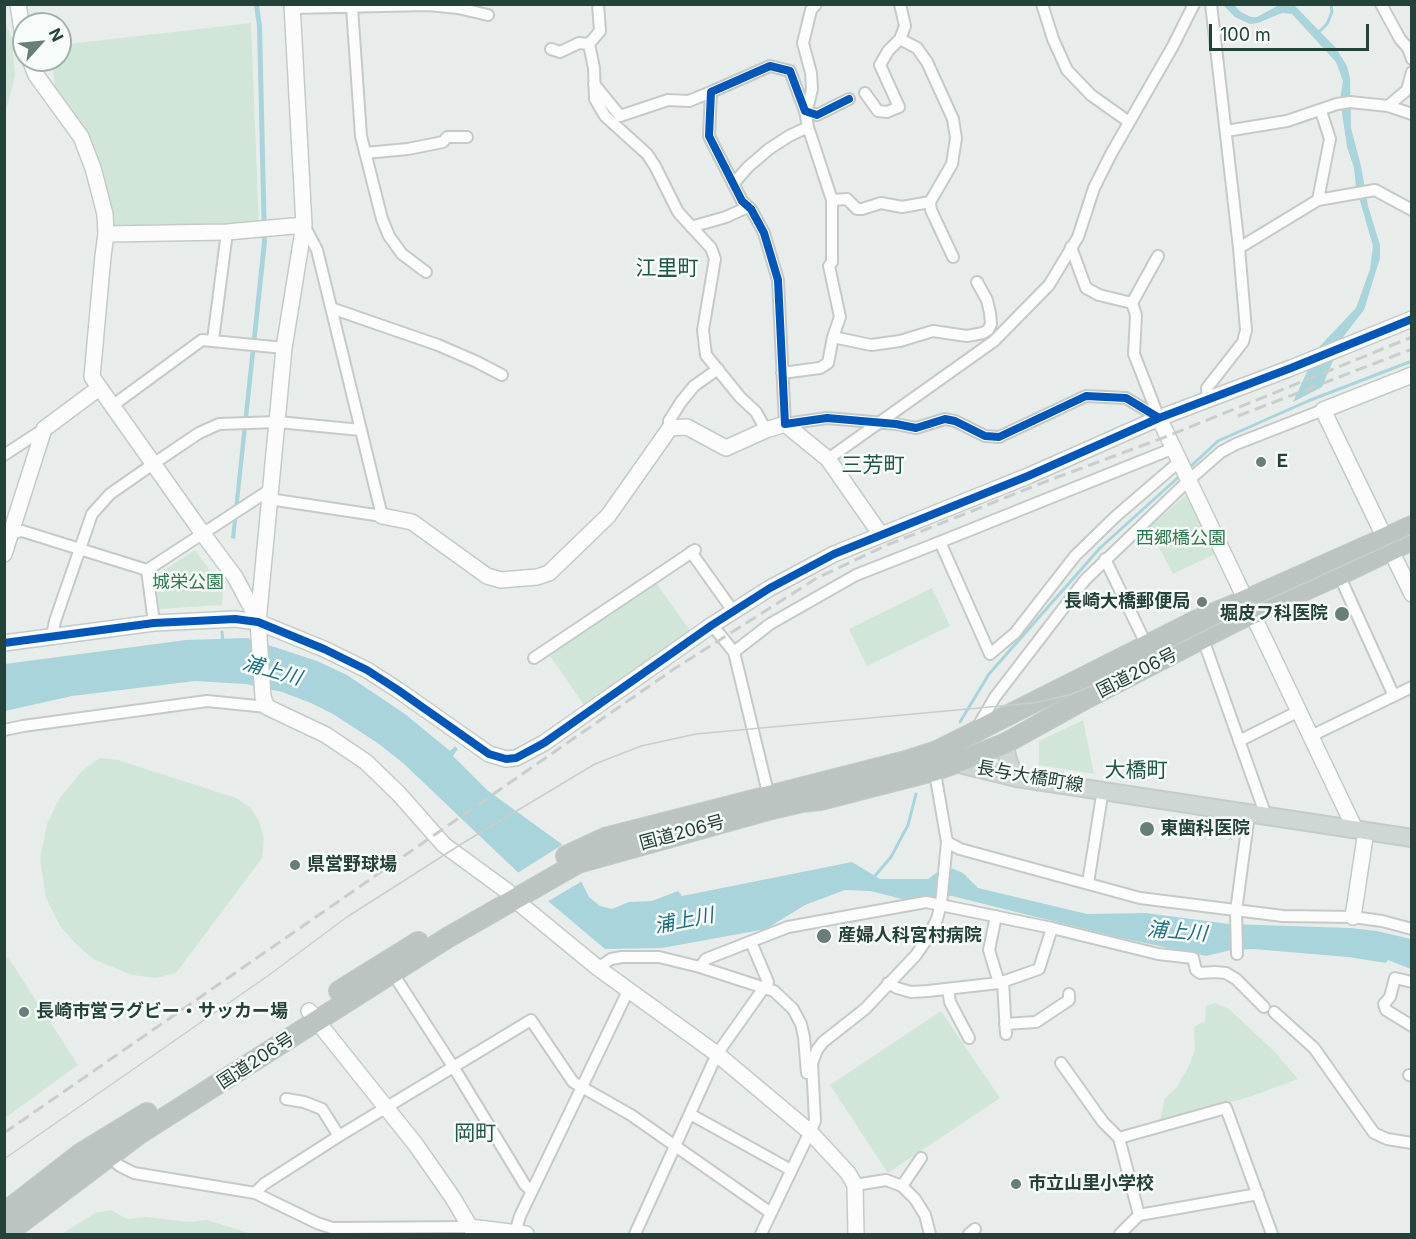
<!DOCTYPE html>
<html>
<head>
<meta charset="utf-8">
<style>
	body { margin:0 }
	#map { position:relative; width:1416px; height:1239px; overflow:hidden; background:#e8edeb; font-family:Inter,sans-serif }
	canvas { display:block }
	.frame { position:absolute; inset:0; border:6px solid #24423a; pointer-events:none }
	.north { position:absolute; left:12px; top:12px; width:60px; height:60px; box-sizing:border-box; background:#f7fbf9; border:2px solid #a3b1ad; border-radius:50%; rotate:63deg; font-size:16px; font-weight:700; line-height:24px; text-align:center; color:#24423a }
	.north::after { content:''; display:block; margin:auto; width:21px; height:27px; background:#697e78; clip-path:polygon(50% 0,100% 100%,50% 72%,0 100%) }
	.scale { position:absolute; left:1209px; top:24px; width:160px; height:27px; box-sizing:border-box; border:3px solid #24423a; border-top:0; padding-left:8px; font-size:18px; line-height:21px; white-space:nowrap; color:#24423a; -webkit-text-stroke:4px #f7fbf9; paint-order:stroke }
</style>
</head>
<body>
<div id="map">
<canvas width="1416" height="1239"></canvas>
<div class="frame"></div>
<div class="north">N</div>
<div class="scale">100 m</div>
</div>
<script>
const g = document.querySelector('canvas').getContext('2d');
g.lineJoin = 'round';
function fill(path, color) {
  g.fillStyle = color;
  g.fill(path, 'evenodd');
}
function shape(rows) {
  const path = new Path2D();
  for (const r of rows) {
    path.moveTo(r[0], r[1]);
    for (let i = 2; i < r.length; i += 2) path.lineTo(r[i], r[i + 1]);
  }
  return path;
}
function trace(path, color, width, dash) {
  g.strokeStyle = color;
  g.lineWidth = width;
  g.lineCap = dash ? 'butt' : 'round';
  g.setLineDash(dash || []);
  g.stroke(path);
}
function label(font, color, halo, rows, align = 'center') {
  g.font = font + ' Inter,"Noto Sans JP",sans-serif';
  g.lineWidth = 5;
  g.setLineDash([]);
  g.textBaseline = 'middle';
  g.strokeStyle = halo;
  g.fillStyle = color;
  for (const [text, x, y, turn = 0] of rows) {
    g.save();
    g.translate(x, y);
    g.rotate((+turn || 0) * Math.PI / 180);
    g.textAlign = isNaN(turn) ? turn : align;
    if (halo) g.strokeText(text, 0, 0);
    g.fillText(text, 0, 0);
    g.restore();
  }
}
fill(shape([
	[5,21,12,39,15,76,5,113],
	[251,23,259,226,109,230,101,178,56,96,52,60,60,60,60,45],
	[1187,494,1215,554,1173,574,1149,528],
	[195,550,223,589,222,605,159,609,155,576],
	[655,581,690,631,584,705,550,656],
	[932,588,950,626,867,666,849,629],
	[1083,720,1094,774,1039,765,1039,741],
	[100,758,118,760,236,798,251,808,259,821,264,838,262,858,176,973,156,978,132,975,93,959,76,944,60,926,46,898,40,859,47,824,59,799,82,771],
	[8,957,78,1065,5,1118,4,960],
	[1215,1003,1229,1009,1275,1052,1298,1079,1252,1096,1159,1124,1165,1098,1176,1088,1189,1066,1195,1049,1194,1027,1205,1021,1206,1006],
	[941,1011,1000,1098,888,1173,830,1085],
	[111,1210,127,1219,146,1217,189,1222,207,1220,252,1234,62,1234,95,1213]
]), '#d1e6d8');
fill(shape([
	[254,5,259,5,262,26,267,242,235,539,231,538,262,242,257,26],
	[1223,5,1234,5,1241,12,1251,17,1257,17,1279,5,1295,6,1336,48,1347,66,1350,78,1351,128,1361,166,1368,206,1380,245,1380,258,1364,310,1343,337,1322,387,1293,402,1318,348,1356,308,1370,269,1373,246,1356,187,1354,168,1347,147,1340,99,1343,81,1336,62,1292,14,1282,13,1258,23,1250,24,1235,17],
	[247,638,317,661,347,675,405,714,450,751,455,746,458,749,453,756,487,790,563,845,589,897,600,906,612,909,629,902,652,901,678,891,682,896,852,862,880,879,928,879,943,868,954,869,963,873,978,888,1087,914,1146,913,1229,924,1350,928,1377,931,1411,939,1411,969,1388,960,1386,963,1348,957,1253,949,1231,950,1206,956,1117,937,952,896,906,900,870,891,845,890,805,905,766,929,662,948,605,949,548,901,403,763,379,744,333,714,311,703,282,692,246,684,195,681,72,696,5,711,5,664,186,640]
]), '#a9d4db');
fill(shape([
	[565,843,584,880,545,903,516,874]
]), '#e8edeb');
trace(shape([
	[1317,34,1327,24,1332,12,1331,4],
	[1189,468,1218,441,1308,401,1412,361],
	[222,632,223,642],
	[960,722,989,674,1100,548,1182,474],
	[874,877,891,857,908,825,916,794]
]), '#a9d4db', 3);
const street = shape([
	[1042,4,1053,39,1067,70,1091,95,1129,122],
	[1381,4,1400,39,1408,48,1412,59],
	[352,7,361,136,382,219,389,236,402,254,426,272],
	[292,8,428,5,458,8,488,15],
	[589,44,594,68,595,99,605,116,647,154,655,166,678,212,711,248,715,259,703,330,706,355,740,397,756,412,766,430],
	[589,44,600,31,598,4],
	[551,49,560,52,579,43,589,44],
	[594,84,620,116,668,100,689,101,711,92],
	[865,93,878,111,887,112,899,107,880,65,888,51,900,39],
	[849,99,817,115,805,111,790,71,770,66,711,92,709,136,742,201,751,209,764,233,778,280,785,424,827,418,896,424,916,428,945,419,955,421,985,436,999,437,1086,396,1126,398,1159,418],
	[1388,106,1407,90,1412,72],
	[1226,131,1287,121,1337,104,1350,102,1388,106,1412,114],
	[365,153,408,149,443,142,447,137,467,137],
	[733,184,748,167,769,149,789,136,808,127],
	[832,200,847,199,857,209,862,209,881,203,902,207,930,202,952,164,956,138,953,119,927,62,917,48,900,39,905,26,900,4],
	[1318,200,1330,139,1321,111],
	[930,202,931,210,953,257],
	[691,227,726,217,748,207],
	[1071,247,1086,288,1099,295,1132,303,1136,315,1134,354,1159,418],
	[1239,248,1318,200,1375,190,1412,210],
	[1132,303,1158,256],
	[331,308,438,345,475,361,502,375],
	[833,337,871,345,900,341,933,331,967,336,983,333,988,330,991,324,990,313,987,300,977,282],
	[213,340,227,232],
	[782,373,820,368,828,363,833,337,840,317,829,266,832,262,832,200,808,127,805,111,809,102,812,89,811,73,803,43,811,10,816,4],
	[1208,399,1207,388,1243,342,1246,330,1239,248,1211,4],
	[112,406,202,340,284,348],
	[670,428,669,421,681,402,694,386,718,369],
	[4,455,44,429],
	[828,459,994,341,1049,285,1078,237,1094,188,1111,154,1173,46,1194,4],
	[269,499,382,516,317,250,304,225],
	[5,535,22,531,147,570,271,489],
	[940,542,1174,448],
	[691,552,733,611],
	[1105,559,1147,646],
	[147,570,154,623],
	[1339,575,1394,696],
	[712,625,734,652],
	[52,635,55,621,92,514,110,494,153,464,199,433,219,424,278,422,361,430],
	[1203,639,1266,816],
	[534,658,695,550],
	[977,728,995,697,1085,580,1189,480,1221,452,1236,444,1323,410],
	[4,730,23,726,207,701,267,707],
	[1311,736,1412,687],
	[1239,741,1299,711],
	[934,767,947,842,960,849,1140,898,1283,916,1353,917,1382,921,1412,929],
	[770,801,734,652,770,624,856,575,940,542,990,654,1015,633,1075,556,1115,517,1180,461],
	[1088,883,1103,789],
	[996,916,989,950,999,983],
	[1237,954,1236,911,1249,814],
	[700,967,706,959,788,927,926,902,1052,928,1158,954,1193,958,1196,970,1200,973,1215,972,1226,973,1236,979,1264,1007],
	[598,968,611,959,622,957,659,957,700,967,774,991,793,1009,801,1024,804,1037,807,1073],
	[390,969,454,1068,525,1185,532,1191],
	[1003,981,1006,1034],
	[1412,982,1395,978,1390,997,1384,1004,1386,1010,1412,1026],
	[888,983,897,988,911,992,928,991,999,983,1039,969,1052,928],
	[948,989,950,1002,969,1038],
	[1274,1012,1314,1048,1374,1133,1387,1139,1412,1143],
	[1005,1024,1036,1022,1069,1000,1069,994],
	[1061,1063,1103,1122,1119,1138,1139,1215],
	[1409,1075,1412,1076],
	[286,1099,304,1102,322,1109,339,1136],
	[690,1114,791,1170],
	[1119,1138,1226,1108,1272,1234],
	[108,1156,120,1166,134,1173,255,1193,317,1223,332,1228,470,1227],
	[855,1185,886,1180,902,1186,915,1199,925,1215,930,1234],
	[902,1186,921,1158],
	[255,1193,264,1184,339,1136,531,1020,573,1082,631,1115,771,1213],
	[515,1233,520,1216,628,991],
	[635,1234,717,1054,768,982,751,942],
	[761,1234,815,1121,812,1063,817,1050,823,1042,865,1009,916,955,927,939,937,919,941,904,947,842],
	[969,1234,975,1229],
	[1120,1234,1139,1215,1258,1194]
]);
const secondary = shape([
	[18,4,24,43],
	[292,4,304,225,284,348,258,622,263,697,267,707,326,735,366,762,399,794,444,845,507,891,514,899,598,968,717,1054,810,1132,848,1173,855,1185,856,1234],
	[30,60,36,75,81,137,93,168,105,214,106,234,103,256,92,377,203,534,235,577,257,618],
	[106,234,227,232,304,225],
	[1412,375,1323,410,1412,594],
	[1159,418,1355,829],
	[382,516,412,522,487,576,501,580,537,577,549,573,608,516,670,428,687,427,726,448,766,430,785,424,828,459,881,535],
	[4,554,44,429,99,388],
	[4,643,154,623,235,619,258,622,324,649,367,670,398,690,489,754,506,759,516,758,544,743,712,625,770,588,834,554,1028,476,1159,418,1291,368,1412,319],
	[1353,917,1366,831],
	[309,1011,416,1145,453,1198,470,1227,526,1234]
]);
const primary = shape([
	[1004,744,1009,763,1017,778],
	[951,762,1017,778,1412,838]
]);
const highway = shape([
	[566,856,605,838,906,761,937,751,1195,621,1246,600,1412,526],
	[339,991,418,942],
	[4,1213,80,1154,147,1113],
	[6,1234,139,1134,447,938,578,863,772,809,802,802,820,800,933,771,953,764,1004,744,1087,698,1236,621,1339,575,1412,540]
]);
trace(street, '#c5cac8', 14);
trace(secondary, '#c3cbc8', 18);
trace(primary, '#c3ccc9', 20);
trace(highway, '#c3ccc9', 22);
trace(street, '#fcfcfc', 10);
trace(secondary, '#fcfcfc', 15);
trace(primary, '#cfd7d5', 16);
trace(highway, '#bcc4c2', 20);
trace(shape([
	[4,1159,269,975,347,917,463,843,595,764,641,746,696,734,1033,703,1069,695,1104,681,1250,608,1412,534]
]), '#c9cdcc', 1.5);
trace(shape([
	[1238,416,1412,349],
	[4,1133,674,669,817,578,887,545,1047,481,1168,436,1412,337]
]), '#c9cdcc', 3, [12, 6]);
trace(shape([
	[849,99,817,115,805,111,790,71,770,66,711,92,709,136,742,201,751,209,764,233,778,280,785,424,827,418,896,424,916,428,945,419,955,421,985,436,999,437,1086,396,1126,398,1159,418],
	[4,643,154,623,235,619,258,622,324,649,367,670,398,690,489,754,506,759,516,758,544,743,712,625,770,588,834,554,1028,476,1159,418,1291,368,1412,319]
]), '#0057b8', 8);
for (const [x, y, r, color] of [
	[1261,462,6,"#697e78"],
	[1202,602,6,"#697e78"],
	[1342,614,8,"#697e78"],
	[1147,829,8,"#697e78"],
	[295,865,6,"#697e78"],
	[824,936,8,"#697e78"],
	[24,1012,6,"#697e78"],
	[1016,1184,6,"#697e78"]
]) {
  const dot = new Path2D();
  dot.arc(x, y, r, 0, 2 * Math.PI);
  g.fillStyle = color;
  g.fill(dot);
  trace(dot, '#f7fbf9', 2);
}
label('bold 18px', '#24423a', '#f7fbf9', [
	["Ｅ",1273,462],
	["長崎大橋郵便局",1190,602,"right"],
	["堀皮フ科医院",1328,614,"right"],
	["東歯科医院",1160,829],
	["県営野球場",307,865],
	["産婦人科宮村病院",838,936],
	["長崎市営ラグビー・サッカー場",36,1012],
	["市立山里小学校",1028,1184]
], 'left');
label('18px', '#2d7a4b', '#f7fbf9', [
	["西郷橋公園",1181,539],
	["城栄公園",188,583]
]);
label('18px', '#24423a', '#f7fbf9', [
	["国道206号",1137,673,-27],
	["長与大橋町線",1030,777,10],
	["国道206号",682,833,-15],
	["国道206号",256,1061,-33]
]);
label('italic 20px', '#1c6f80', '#f7fbf9', [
	["浦上川",272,671,16],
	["浦上川",684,921,-11],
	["浦上川",1177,932,5]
]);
label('21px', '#1f5548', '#f7fbf9', [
	["江里町",667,269],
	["三芳町",873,466],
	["大橋町",1136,771],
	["岡町",475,1134]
]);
</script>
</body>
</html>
